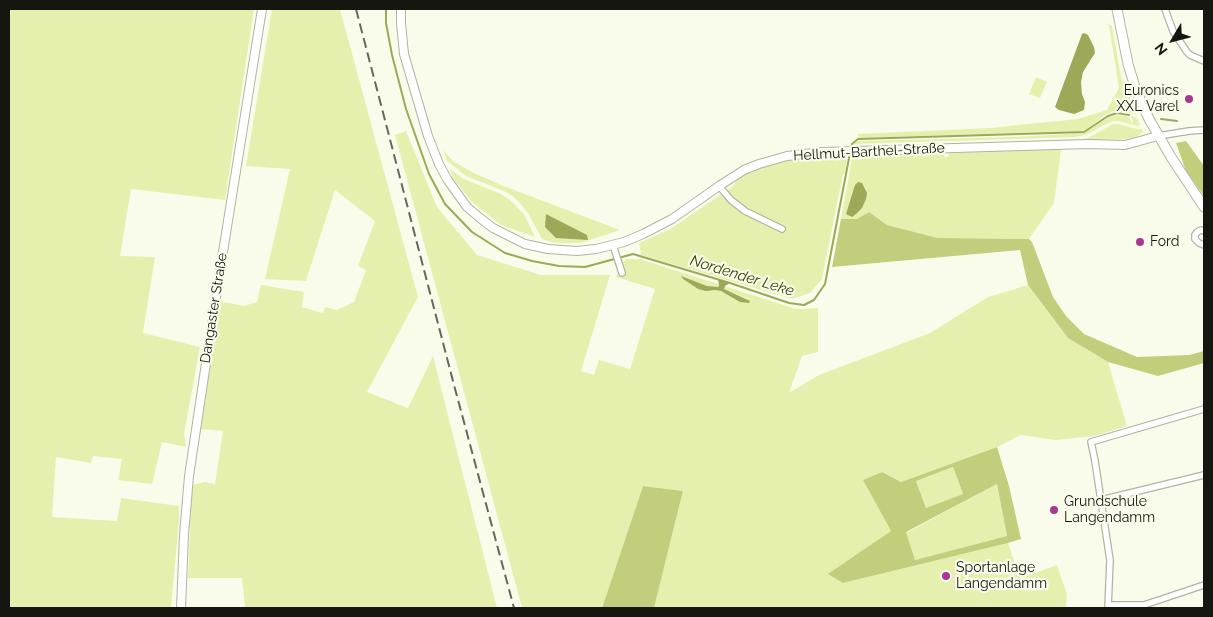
<!DOCTYPE html>
<html>
<head>
<meta charset="utf-8">
<style>
	body { margin:0 }
	#map { position:relative; width:1213px; height:617px; overflow:hidden; background:#f9fceb; font-family:Raleway,sans-serif }
	canvas { display:block }
	.frame { position:absolute; inset:0; border:10px solid #151610; pointer-events:none }
	.north { position:absolute; left:1148px; top:15px; width:50px; height:50px; -webkit-text-stroke:4px #f9fceb; paint-order:stroke; rotate:233deg; font-size:14px; font-weight:700; line-height:20px; text-align:center; color:#151610 }
	.north::after { content:''; display:block; margin:auto; width:18px; height:22px; background:#151610; clip-path:polygon(50% 0,100% 100%,50% 72%,0 100%) }
</style>
</head>
<body>
<div id="map">
<canvas width="1213" height="617"></canvas>
<div class="frame"></div>
<div class="north">N</div>
</div>
<script>
const g = document.querySelector('canvas').getContext('2d');
g.lineJoin = 'round';
function fill(path, color) {
  g.fillStyle = color;
  g.fill(path, 'evenodd');
}
function shape(rows) {
  const path = new Path2D();
  for (const r of rows) {
    path.moveTo(r[0], r[1]);
    for (let i = 2; i < r.length; i += 2) path.lineTo(r[i], r[i + 1]);
  }
  return path;
}
function trace(path, color, width, dash) {
  g.strokeStyle = color;
  g.lineWidth = width;
  g.lineCap = dash ? 'butt' : 'round';
  g.setLineDash(dash || []);
  g.stroke(path);
}
function label(font, color, halo, rows, align = 'center') {
  g.font = font + ' Raleway,sans-serif';
  g.lineWidth = 4.5;
  g.setLineDash([]);
  g.textBaseline = 'middle';
  g.strokeStyle = halo;
  g.fillStyle = color;
  for (const [text, x, y, turn = 0] of rows) {
    g.save();
    g.translate(x, y);
    g.rotate((+turn || 0) * Math.PI / 180);
    g.textAlign = isNaN(turn) ? turn : align;
    if (halo) g.strokeText(text, 0, 0);
    g.fillText(text, 0, 0);
    g.restore();
  }
}
fill(shape([
	[9,9,254,9,225,200,131,189,120,256,155,257,143,333,200,347,184,434,186,447,162,442,152,484,118,480,122,459,93,456,91,463,56,457,52,517,117,521,121,498,179,506,179,521,171,608,9,608],
	[272,9,340,9,418,297,367,392,408,408,433,356,497,608,245,608,242,578,188,578,192,485,205,482,215,484,223,431,200,429,218,301,244,306,257,302,261,285,304,292,302,307,323,313,325,307,337,310,354,302,366,270,358,266,375,221,335,190,306,281,265,279,290,169,246,166],
	[1105,23,1112,26,1121,77,1137,114,1117,111,1112,112,1105,115,1088,128,1081,131,859,138,858,135,857,134,990,128,1078,119,1107,110,1119,88,1109,26],
	[1036,77,1047,82,1040,98,1029,94],
	[1118,115,1129,117,1132,123,1133,123,1131,116,1137,118,1140,125,1137,126,1119,121,1112,121,1088,134,1076,137,854,144,855,142,859,141,1013,137,1084,133,1109,117],
	[1113,124,1118,124,1137,129,1142,129,1143,132,1138,136,1127,139,860,148,860,147,1082,139,1088,138],
	[406,131,437,207,477,255,541,275,610,275,581,371,594,375,599,360,630,369,655,289,616,277,622,264,626,259,640,259,796,309,818,308,818,352,802,356,789,393,819,375,930,333,988,297,1028,285,1068,338,1108,362,1127,426,1095,436,1056,440,1021,435,997,447,901,482,882,472,863,480,891,531,843,583,1008,543,1020,578,1057,565,1067,594,1066,608,654,608,683,491,643,486,602,608,522,608,395,135],
	[682,277,707,286,723,289,748,299,740,302,725,293,717,290,698,289,683,279],
	[1059,149,1061,150,1054,203,1029,239,938,238,887,225,869,212,857,219,841,219,852,158,856,157,857,155,858,160,860,160,862,158,862,154,943,152,945,157,948,157,949,152],
	[443,150,454,162,472,172,501,185,620,230,581,243,554,243,542,239,528,213,519,202,511,195,504,191,466,176,447,161],
	[841,155,842,157,847,157,845,174,843,174,822,279,810,293,792,299,641,255,639,243,670,229,732,187,738,179,748,173,757,169,787,160,800,158,833,156,836,157,837,160,840,160],
	[450,169,464,179,501,194,510,200,524,214,535,237,501,225,472,202,453,178],
	[953,467,963,494,926,508,916,481],
	[997,484,1007,536,915,560,906,533]
]), '#e6f0ae');
fill(shape([
	[1186,141,1204,166,1204,196,1186,171,1176,143],
	[869,212,887,225,938,238,1029,239,1032,242,1053,297,1066,316,1084,334,1137,357,1189,355,1204,351,1204,363,1158,376,1108,362,1068,338,1028,285,1020,250,832,267,841,219,857,219],
	[997,447,1009,486,1021,539,1008,543,843,583,828,574,891,531,863,480,882,472,901,482],
	[953,467,963,494,926,508,916,481],
	[997,484,1007,536,915,560,906,532],
	[643,486,683,491,654,608,602,608]
]), '#c3ce7d');
fill(shape([
	[1084,33,1088,35,1094,47,1095,53,1083,72,1081,82,1082,94,1085,102,1084,110,1074,114,1059,110,1055,107,1082,34],
	[858,182,862,183,867,193,866,199,862,208,856,214,852,217,846,214,855,185],
	[546,214,587,235,588,240,556,238,545,227],
	[681,276,707,286,718,287,719,286,718,279,730,283,725,286,724,289,750,301,749,303,740,302,721,291,715,290,706,291,698,289,683,279]
]), '#9ea858');
trace(shape([
	[386,9,386,23,392,55,406,109,429,174,445,204,472,232,505,253,532,261,559,266,585,267,633,254,730,283,789,303,804,305,814,300,825,284,850,153],
	[1161,119,1177,121],
	[851,148,852,144,858,139,1084,132,1108,116,1117,113,1129,115]
]), '#9ea858', 2);
const minor = shape([
	[1165,9,1173,31,1187,52,1190,55,1204,61],
	[1158,136,1189,131,1204,130],
	[719,186,731,200,745,211,782,229],
	[1204,231,1201,230,1197,232,1195,235,1195,239,1199,243,1204,245],
	[613,245,622,273],
	[1101,500,1204,475],
	[1109,605,1144,605,1204,585],
	[1108,608,1110,560,1095,461,1091,442,1204,409]
]);
const tertiary = shape([
	[401,9,401,23,404,54,428,136,439,164,447,179,467,207,480,218,493,228,525,244,548,249,577,251,596,249,624,242,643,234,672,219,719,186,744,170,759,164,787,156,822,152,1088,144,1125,145,1158,136],
	[181,608,184,535,189,476,219,277,262,9]
]);
const primary = shape([
	[1117,9,1128,64,1136,90,1149,119,1171,157,1204,207]
]);
trace(minor, '#b1b4a3', 8);
trace(tertiary, '#b1b4a3', 10);
trace(primary, '#b1b4a3', 11);
trace(minor, '#fff', 5.5);
trace(tertiary, '#fff', 8);
trace(primary, '#fff', 9);
trace(shape([
	[356,9,454,385,514,608]
]), '#66685e', 2, [10, 5]);
for (const [x, y, r, color] of [
	[1189,99,5,"#a93690"],
	[1140,242,5,"#a93690"],
	[1054,510,5,"#a93690"],
	[946,576,5,"#a93690"]
]) {
  const dot = new Path2D();
  dot.arc(x, y, r, 0, 2 * Math.PI);
  g.fillStyle = color;
  g.fill(dot);
  trace(dot, '#f9fceb', 2);
}
label('14px', '#151610', '#f9fceb', [
	["Euronics",1179,91,"right"],
	["XXL Varel",1179,107,"right"],
	["Ford",1150,242],
	["Grundschule",1064,502],
	["Langendamm",1064,518],
	["Sportanlage",956,568],
	["Langendamm",956,584]
], 'left');
label('14px', '#151610', '#f9fceb', [
	["Hellmut-Barthel-Straße",869,152,-3],
	["Dangaster Straße",214,308,-81]
]);
label('italic 15px', '#3c4100', '#f9fceb', [
	["Nordender Leke",742,276,17]
]);
</script>
</body>
</html>
